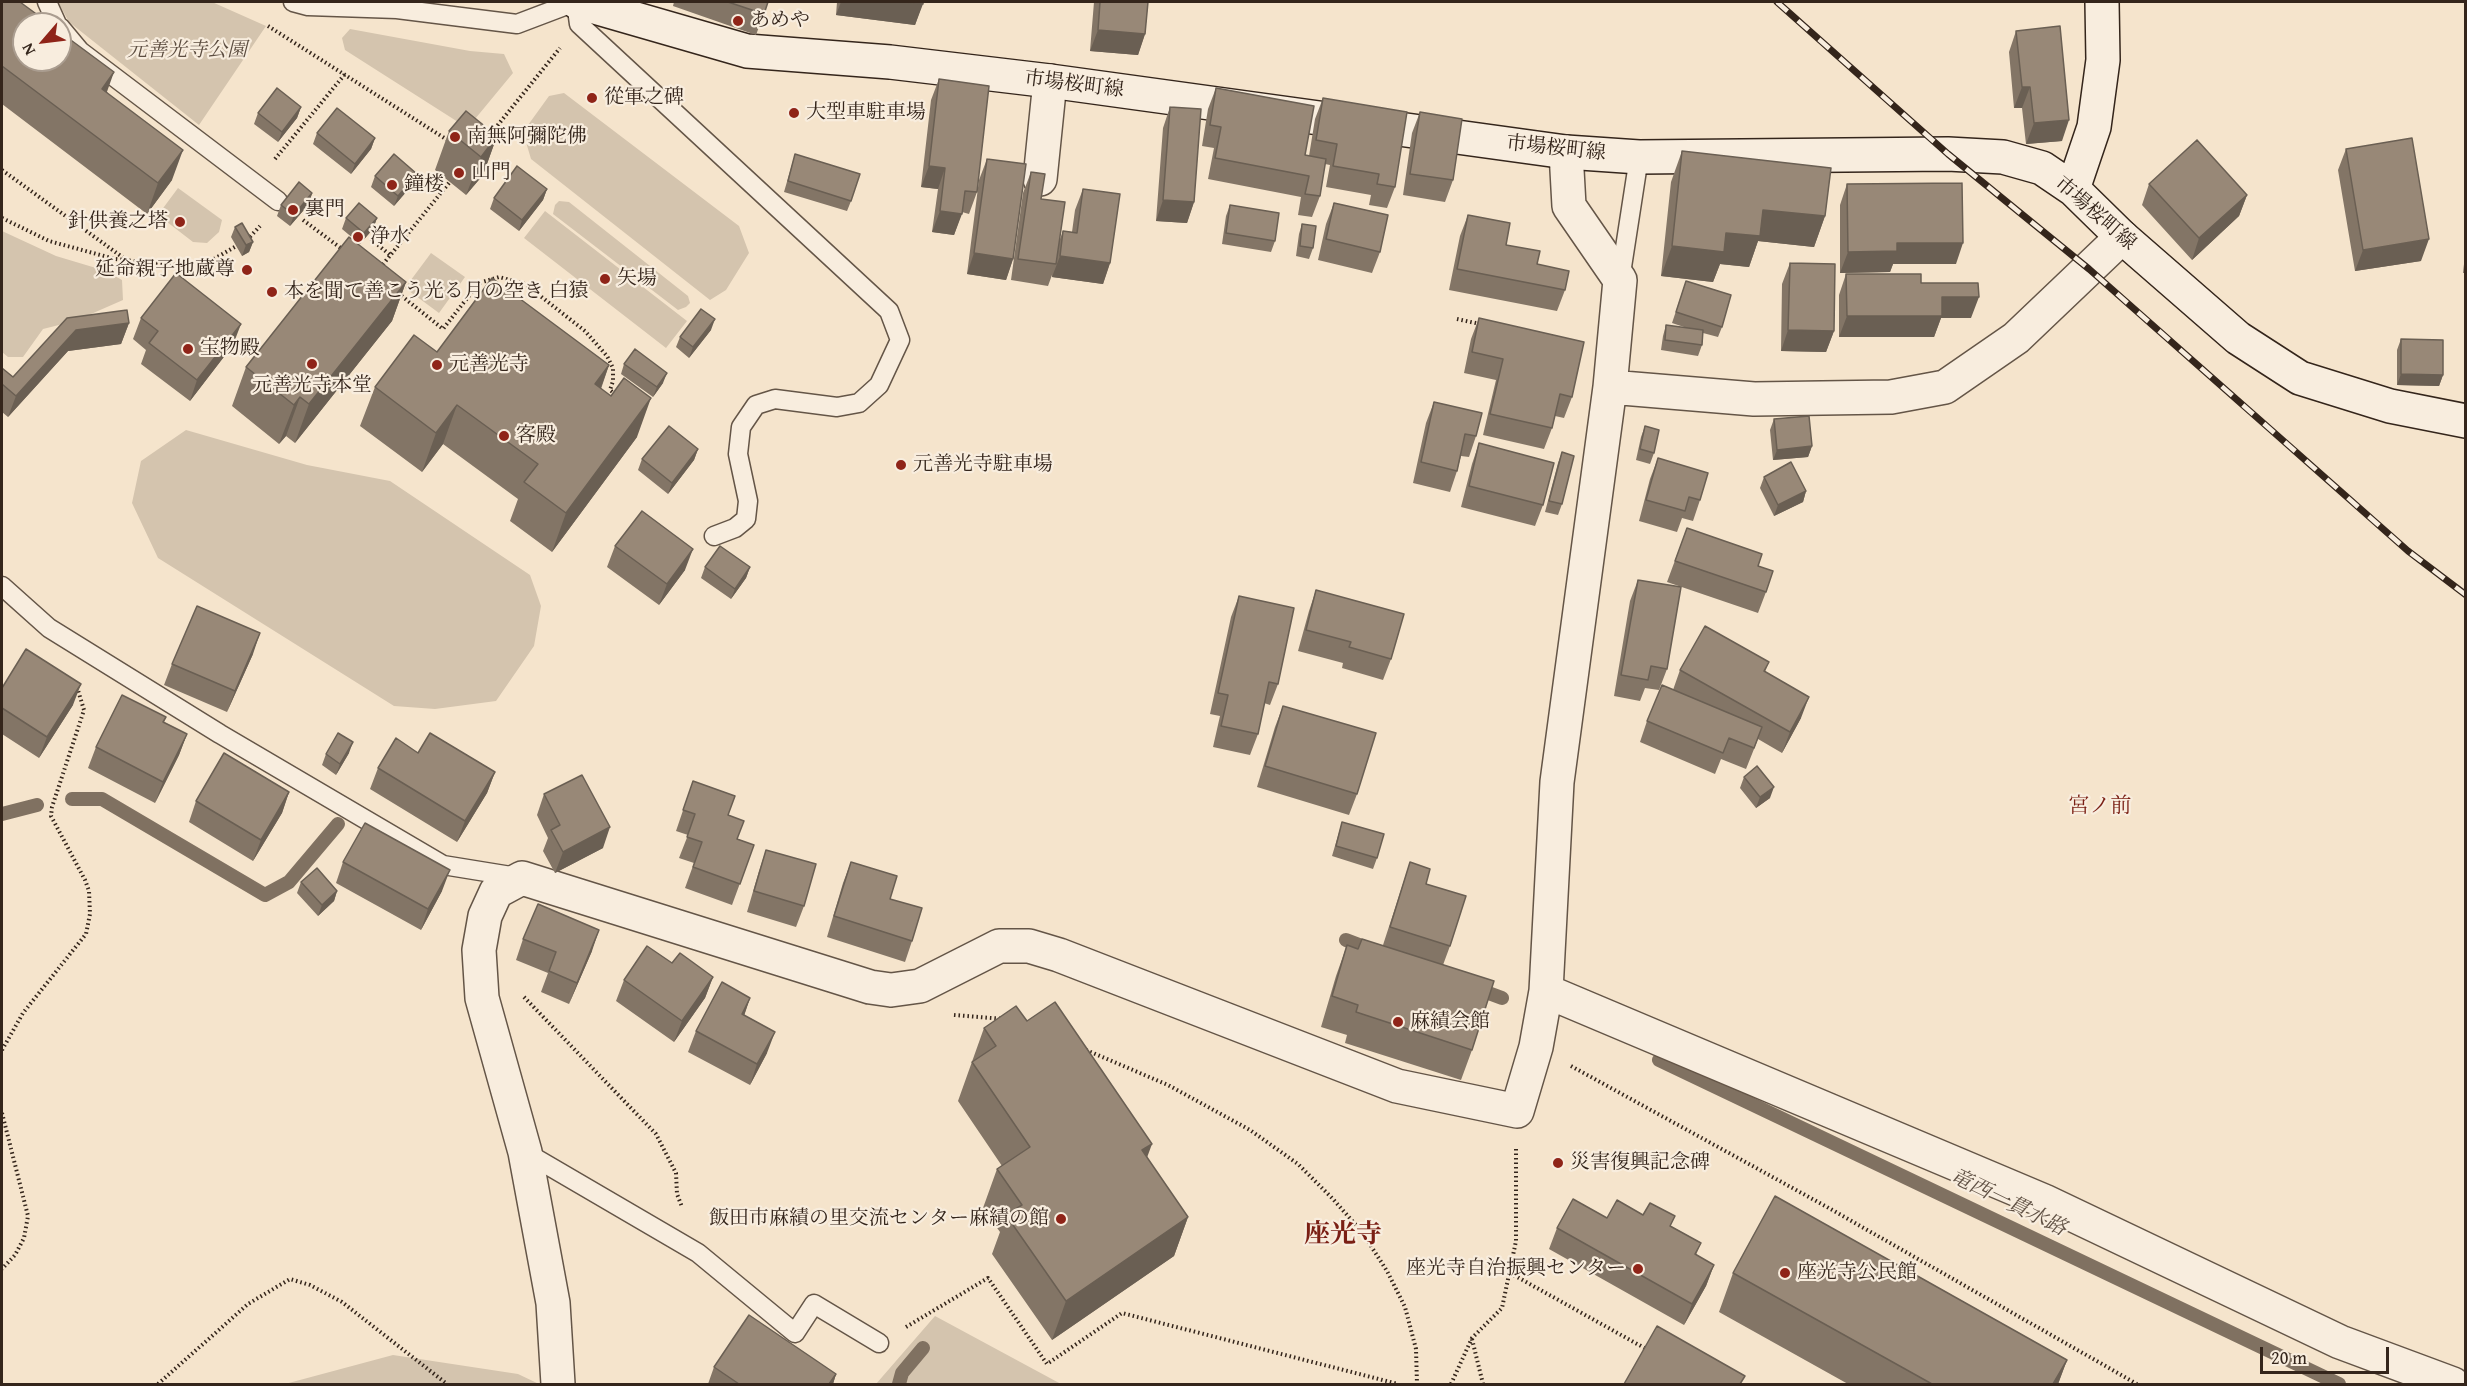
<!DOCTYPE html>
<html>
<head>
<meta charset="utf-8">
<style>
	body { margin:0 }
	#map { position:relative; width:2467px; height:1386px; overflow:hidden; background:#f5e4cc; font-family:"Gentium Book Plus",serif }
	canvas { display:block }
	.frame { position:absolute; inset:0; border:3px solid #34251b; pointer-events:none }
	.north { position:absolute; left:12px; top:12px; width:60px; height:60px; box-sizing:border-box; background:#f8edde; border:2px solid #aa9d90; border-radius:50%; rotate:242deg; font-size:16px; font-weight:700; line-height:24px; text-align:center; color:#34251b }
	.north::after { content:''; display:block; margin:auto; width:21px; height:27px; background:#8f2418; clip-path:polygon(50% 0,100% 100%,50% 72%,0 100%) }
	.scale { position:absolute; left:2260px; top:1347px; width:129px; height:27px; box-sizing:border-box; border:3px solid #34251b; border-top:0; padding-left:8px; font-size:18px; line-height:21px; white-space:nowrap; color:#34251b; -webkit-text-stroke:4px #f8edde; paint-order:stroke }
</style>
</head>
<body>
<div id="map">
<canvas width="2467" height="1386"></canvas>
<div class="frame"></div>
<div class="north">N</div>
<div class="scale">20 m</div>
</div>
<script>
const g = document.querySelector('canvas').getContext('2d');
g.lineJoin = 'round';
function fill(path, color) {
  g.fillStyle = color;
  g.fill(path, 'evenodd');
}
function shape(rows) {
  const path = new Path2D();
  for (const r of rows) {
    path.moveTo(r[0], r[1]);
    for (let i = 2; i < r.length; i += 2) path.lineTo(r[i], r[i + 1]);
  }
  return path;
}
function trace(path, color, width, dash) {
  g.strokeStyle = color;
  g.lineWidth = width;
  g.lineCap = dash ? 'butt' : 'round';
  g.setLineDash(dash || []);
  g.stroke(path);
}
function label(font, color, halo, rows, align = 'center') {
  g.font = font + ' "Gentium Book Plus","Noto Serif JP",serif';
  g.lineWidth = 4.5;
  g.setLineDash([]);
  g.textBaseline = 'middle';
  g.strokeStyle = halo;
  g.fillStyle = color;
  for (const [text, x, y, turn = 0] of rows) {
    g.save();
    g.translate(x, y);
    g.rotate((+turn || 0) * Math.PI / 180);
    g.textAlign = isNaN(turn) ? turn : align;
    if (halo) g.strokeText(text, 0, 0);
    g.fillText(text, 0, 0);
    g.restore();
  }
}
fill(shape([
	[58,2,212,2,266,26,199,125,69,22],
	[350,29,470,51,504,54,513,73,475,119,458,122,345,50,342,38],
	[564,93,739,226,749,253,726,290,710,300,531,159,523,132,549,96],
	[178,188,222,220,219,232,207,243,193,242,158,215],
	[559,201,569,202,688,296,690,303,686,307,678,310,553,214,555,205],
	[545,211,687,321,666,348,524,238],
	[2,231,56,256,106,271,122,280,123,300,75,321,43,329,23,357,8,357,2,352],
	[431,253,465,277,439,313,405,288],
	[186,430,307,465,390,481,530,575,541,606,534,646,496,701,435,709,394,706,158,558,132,503,141,461],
	[935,1316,1061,1384,876,1384],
	[393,1355,518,1374,539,1384,285,1384]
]), '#d4c4ae');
trace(shape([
	[72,799,102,799,265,895,289,882,338,824],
	[2,814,37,805],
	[1346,940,1375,951],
	[1475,988,1502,998],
	[1659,1060,2339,1384],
	[899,1384,902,1373,923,1348]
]), '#807161', 14);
const lane = shape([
	[47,2,57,24],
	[293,2,308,6,397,9,517,24,575,2],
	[576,2,579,24,889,311,900,340,879,385,859,403,837,407,775,399,756,405,741,427,738,454,748,501,746,519,735,528,714,536],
	[60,27,80,51,278,201],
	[1620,280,1639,157],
	[2,586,49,628,220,734,443,865,517,877],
	[525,1152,698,1253,795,1333,814,1304,879,1343]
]);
const street = shape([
	[1040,179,1050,81],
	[1610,387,1754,399,1891,397,1945,387,2016,338,2122,237],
	[1546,991,2044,1201,2340,1342,2453,1384],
	[558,1384,553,1303,525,1152,482,998,479,950,485,916,496,892,522,878,870,987,891,990,920,986,999,946,1029,946,1059,955,1397,1086,1517,1111,1536,1047,1546,991,1557,782,1610,387,1620,280,1569,206,1566,152]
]);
const secondary = shape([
	[577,2,747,51,890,62,1050,81,1566,152,1639,157,1948,154,2003,157,2042,168,2073,189,2122,237,2238,338,2300,378,2390,406,2466,421],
	[2073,189,2094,127,2103,60,2102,2]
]);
trace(lane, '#645547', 21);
trace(street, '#645547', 36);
trace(secondary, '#34251b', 36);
trace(shape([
	[268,26,449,141],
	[489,136,560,48],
	[275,159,345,74],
	[2,170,125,259],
	[2,218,49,241,115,259,171,265,212,260,240,244],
	[303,220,342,249],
	[371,239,390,255],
	[247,240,260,226],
	[380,268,453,178],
	[398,293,443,329,479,283,499,277,525,284,585,331,607,356,613,368,613,381,610,390,615,394],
	[1457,319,1480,324],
	[524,997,656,1134,676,1173,677,1194,682,1207],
	[954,1015,1004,1019],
	[2,1050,23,1013,86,934,90,914,89,891,85,880,51,816,52,807,84,710,77,687],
	[1086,1050,1168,1085,1250,1130,1298,1164,1332,1198,1362,1232,1387,1271,1405,1307,1416,1349,1417,1384],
	[1571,1066,1827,1207,2137,1384],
	[2,1113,28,1216,24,1238,15,1255,2,1269],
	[1510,1273,1648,1350],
	[906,1327,988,1278,1047,1364,1122,1313,1398,1384],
	[1472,1339,1483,1384],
	[158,1384,248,1304,290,1279,310,1285,342,1302,447,1384],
	[1451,1384,1472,1338,1502,1308,1516,1241,1516,1149]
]), '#34251b', 4, [1.5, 3]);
trace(lane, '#f8edde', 18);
trace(street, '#f8edde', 33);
trace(secondary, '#f8edde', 33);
const rail = shape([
	[1777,2,1948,154,2089,269,2408,551,2466,595]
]);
trace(rail, '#34251b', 7);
trace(rail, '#f8edde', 4.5, [14]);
fill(shape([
	[674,2,768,2,756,35,673,6],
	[837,2,923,2,915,25,836,15],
	[1094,2,1148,2,1145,34,1138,55,1090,51],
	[2,3,107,92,172,180,147,214,2,104],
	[2016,31,2062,141,2026,144,2022,108,2014,108,2009,52],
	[939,79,977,192,969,214,962,212,954,235,932,232,938,189,921,187,931,100],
	[1216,88,1305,155,1309,156,1315,119,1323,98,1395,187,1387,208,1369,205,1371,195,1326,187,1330,165,1325,164,1320,196,1312,217,1298,215,1301,197,1208,179,1214,148,1202,146,1208,109],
	[301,107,297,118,278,142,254,124,258,113],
	[1170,107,1194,202,1187,223,1156,221,1163,128],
	[1420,112,1453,180,1445,202,1403,195,1412,133],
	[449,131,497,136,483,175,466,195,435,170],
	[317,133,375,138,371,149,351,174,313,144],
	[2346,149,2421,261,2355,271,2338,170],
	[1682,151,1825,216,1814,247,1758,241,1749,267,1720,264,1713,282,1661,276,1671,182],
	[795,154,851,201,847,211,784,192],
	[987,159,1013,259,1006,280,967,274,979,180],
	[1031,172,1041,199,1060,239,1063,231,1072,232,1075,210,1083,189,1110,263,1103,284,1052,277,1052,275,1048,286,1011,280,1023,193],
	[417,174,413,184,394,206,371,187,375,176],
	[1847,184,1956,264,1893,264,1890,272,1840,273,1840,205],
	[2149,184,2247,195,2239,216,2192,260,2142,205],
	[547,189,543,200,519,231,490,209,494,198],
	[312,193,309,204,290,226,277,216,281,205],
	[1334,203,1380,252,1372,273,1318,260,1326,224],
	[1230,205,1275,241,1271,252,1222,244,1226,216],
	[1468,215,1506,245,1537,264,1565,290,1557,311,1449,290,1460,236],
	[346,218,377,218,373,229,360,244,342,229],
	[1302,224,1313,248,1309,259,1296,256,1299,234],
	[235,227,253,242,249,252,242,256,231,237],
	[2466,246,2466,273,2463,273],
	[1790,263,1834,331,1826,352,1781,351,1782,284],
	[1846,274,1921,283,1971,318,1941,318,1934,337,1839,337,1839,295],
	[1686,281,1722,327,1718,337,1703,333,1702,345,1698,356,1661,350,1663,336,1666,325,1687,328,1672,323],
	[406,282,392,321,295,443,286,436,279,444,232,406,246,367],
	[67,318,129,323,121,344,68,351,8,417,2,412,2,368,13,377],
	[141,318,233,345,190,401,141,364,146,350,133,339],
	[1479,318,1572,397,1564,418,1555,416,1552,428,1544,449,1483,435,1496,380,1464,373,1471,339],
	[711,330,689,358,676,347,680,337],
	[2401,339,2443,375,2439,386,2397,385,2397,350],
	[437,352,609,365,601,389,611,396,637,437,552,552,510,521,518,499,443,444,422,472,360,426,375,387],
	[624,364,663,383,653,397,621,374],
	[1434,402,1476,436,1469,457,1461,456,1457,471,1450,492,1413,483,1426,423],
	[1774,419,1812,446,1808,457,1773,460,1770,430],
	[1645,426,1654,453,1650,464,1636,460,1641,437],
	[1479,443,1543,505,1535,526,1461,507,1472,464],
	[698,449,694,460,668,494,638,470,642,459],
	[1562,452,1562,504,1558,515,1545,512,1558,463],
	[1658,458,1700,500,1693,521,1682,518,1677,532,1639,521,1650,479],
	[1764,477,1806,491,1803,502,1774,516,1760,488],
	[1687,528,1758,566,1766,592,1758,613,1667,582],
	[615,546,685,570,659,605,607,567],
	[705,567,750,567,746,578,731,599,701,578],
	[1638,580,1667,669,1659,690,1645,688,1640,701,1614,696,1630,601],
	[1316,590,1391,659,1383,680,1342,668,1343,663,1298,651,1309,611],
	[1239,596,1278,684,1270,705,1264,703,1258,734,1250,755,1213,747,1220,716,1210,714,1231,617],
	[253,654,227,712,164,685,172,664],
	[1769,662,1765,672,1801,718,1782,753,1758,739,1746,769,1721,759,1715,774,1640,742,1647,721,1673,690,1680,670],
	[2,688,73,705,39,758,2,734],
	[1283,706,1357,794,1349,815,1257,787,1275,727],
	[166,717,164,722,187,734,179,755,155,803,88,768,96,747],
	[349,753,336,775,322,765,326,754],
	[418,753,495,772,487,793,457,842,370,789,378,768],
	[1744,777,1770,798,1756,808,1740,788],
	[693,781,728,815,737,839,754,845,732,905,685,888,694,863,679,858,688,835,676,831],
	[289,792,282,813,253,861,189,822,196,801],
	[544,794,603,848,555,873,543,851,548,838,537,815],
	[1342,822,1377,858,1373,869,1332,856],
	[766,850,804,906,796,927,747,912,759,871],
	[343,862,442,891,421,930,336,883],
	[851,862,890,899,912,941,905,962,827,937,843,883],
	[1410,862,1426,884,1450,946,1443,965,1472,1050,1461,1080,1345,1043,1347,1035,1321,1027,1336,976,1347,945,1358,949,1383,945],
	[301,882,337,891,334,901,318,916,297,893],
	[523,939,592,951,569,1004,541,992,548,973,516,960],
	[672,963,713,977,705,998,674,1042,616,1001,624,980],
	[750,998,744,1015,767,1053,750,1085,688,1052,696,1031],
	[1027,1021,1147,1158,1188,1217,1174,1256,1052,1340,992,1254,1000,1232,983,1208,997,1169,1002,1166,958,1101,984,1028],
	[1643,1215,1671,1226,1701,1243,1696,1255,1714,1265,1706,1286,1684,1325,1549,1249,1557,1228,1607,1218],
	[1733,1273,2067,1360,2058,1384,1848,1384,1719,1312],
	[714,1367,836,1374,833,1384,708,1384]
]), '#837566');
fill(shape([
	[841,2,906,2,923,4,915,25,836,15],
	[1098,30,1145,34,1138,55,1090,51],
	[114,72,103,103,102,89],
	[2022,87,2030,87,2022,108,2014,108],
	[301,107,297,118,278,142,282,132],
	[2069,120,2062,141,2026,144,2034,123],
	[497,136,483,175,466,195,481,157],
	[375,138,371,149,351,174,355,164],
	[183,150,172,180,147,214,158,183],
	[929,166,945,168,938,189,921,187],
	[417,174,413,184,394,206,398,196],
	[547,189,543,200,519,231,522,220],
	[312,193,309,204,290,226,294,215],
	[2247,195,2239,216,2192,260,2199,238],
	[1163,200,1194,202,1187,223,1156,221],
	[1763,210,1825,216,1814,247,1758,241,1749,267,1720,264,1713,282,1661,276,1672,246,1726,233],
	[940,211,962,214,954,235,932,232],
	[377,218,373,229,360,244,364,233],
	[2429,239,2421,261,2355,271,2363,250],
	[253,242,249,252,242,256,246,245],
	[1897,243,1963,243,1956,264,1893,264,1890,272,1840,273,1848,252],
	[974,253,1013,259,1006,280,967,274],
	[1060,256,1110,263,1103,284,1052,277],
	[406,282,392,321,295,443,309,404],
	[1942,297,1979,297,1971,318,1941,318,1934,337,1839,337,1847,316],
	[715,319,711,330,689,358,693,347],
	[129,323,121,344,68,351,8,417,16,396,76,330],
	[241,324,233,345,190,401,197,380],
	[1788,330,1834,331,1826,352,1781,351],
	[609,365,595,404,595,384],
	[667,373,663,383,653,397,657,387],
	[2401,374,2443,375,2439,386,2397,385],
	[300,397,286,436,279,444,294,405],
	[651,398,637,437,552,552,566,513],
	[457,405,443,444,422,472,436,433],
	[1812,446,1808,457,1773,460,1777,450],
	[698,449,694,460,668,494,672,483],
	[1806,491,1803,502,1774,516,1778,505],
	[693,549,685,570,659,605,667,584],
	[750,567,746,578,731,599,735,589],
	[260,633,253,654,227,712,235,691],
	[81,684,73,705,39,758,47,737],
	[1809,697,1801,718,1782,753,1790,732],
	[187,734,179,755,155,803,163,782],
	[353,742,349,753,336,775,340,764],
	[495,772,487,793,457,842,465,821],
	[1774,787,1770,798,1756,808,1760,797],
	[289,792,282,813,253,861,261,840],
	[610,827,603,848,555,873,563,852],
	[450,870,442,891,421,930,428,909],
	[337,891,334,901,318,916,322,905],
	[599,930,592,951,569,1004,577,983],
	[713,977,705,998,674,1042,682,1021],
	[750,998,743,1019,742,1014],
	[775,1032,767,1053,750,1085,757,1064],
	[1152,1144,1138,1182,1142,1150],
	[1188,1217,1174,1256,1052,1340,1066,1301],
	[1714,1265,1706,1286,1684,1325,1692,1304],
	[2067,1360,2058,1384,2053,1384],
	[836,1374,833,1384,829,1384]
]), '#6a5f53');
const building = shape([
	[3,2,20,2,50,24,24,24,24,60,60,60,60,32,114,72,102,89,183,150,158,183,2,66,2,3,3,2],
	[728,2,768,2,764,14,728,2],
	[906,2,923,2,923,4,906,2],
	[1100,2,1148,2,1145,34,1098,30,1100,2],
	[2060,26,2069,120,2034,123,2030,87,2022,87,2016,31,2060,26],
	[939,79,989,86,977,192,965,191,962,214,940,211,945,168,929,166,939,79],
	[277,88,301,107,282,132,258,113,277,88],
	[1216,88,1314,106,1305,155,1326,159,1320,196,1305,194,1309,176,1215,158,1221,127,1210,125,1216,88],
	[1323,98,1407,112,1395,187,1377,184,1379,174,1333,166,1337,144,1316,140,1323,98],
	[1170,107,1201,109,1194,202,1163,200,1170,107],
	[337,108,375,138,355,164,317,133,337,108],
	[466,111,497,136,481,157,449,131,466,111],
	[1420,112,1462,119,1453,180,1410,174,1420,112],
	[2412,138,2429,239,2363,250,2346,149,2412,138],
	[2197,140,2247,195,2199,238,2149,184,2197,140],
	[1682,151,1831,168,1825,216,1763,210,1760,236,1726,233,1724,252,1672,246,1682,151],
	[394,154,417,174,398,196,375,176,394,154],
	[795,154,860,174,851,201,788,181,795,154],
	[987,159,1026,164,1013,259,974,253,987,159],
	[517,166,547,189,522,220,494,198,517,166],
	[1031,172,1045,174,1041,199,1065,202,1056,264,1018,259,1031,172],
	[299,182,312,193,294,215,281,205,299,182],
	[1962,183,1963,243,1897,243,1897,251,1848,252,1847,184,1962,183],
	[1083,189,1120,194,1110,263,1060,256,1063,231,1077,233,1083,189],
	[359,203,377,218,364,233,346,218,359,203],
	[1334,203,1388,215,1380,252,1326,239,1334,203],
	[1230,205,1279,213,1275,241,1226,233,1230,205],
	[1468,215,1510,223,1506,245,1540,251,1537,264,1569,271,1565,290,1457,269,1468,215],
	[242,223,253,242,246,245,235,227,242,223],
	[1302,224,1316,226,1313,248,1300,246,1302,224],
	[349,237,406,282,309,404,300,397,294,405,246,367,349,237],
	[1790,263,1835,264,1834,331,1788,330,1790,263],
	[176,273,241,324,197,380,149,343,158,331,141,318,176,273],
	[1846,274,1921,274,1921,283,1978,283,1979,297,1942,297,1942,316,1847,316,1846,274],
	[492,278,609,365,595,384,611,396,624,378,651,398,566,513,524,482,538,464,457,405,436,433,375,387,414,335,437,352,492,278],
	[1686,281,1731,295,1722,327,1676,312,1686,281],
	[701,309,715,319,693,347,680,337,701,309],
	[127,310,129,323,76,330,16,396,2,384,2,368,13,377,67,318,127,310],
	[1479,318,1584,342,1572,397,1560,394,1552,428,1490,414,1503,359,1472,352,1479,318],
	[1666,325,1703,330,1702,345,1665,340,1666,325],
	[2401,339,2443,340,2443,375,2401,374,2401,339],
	[635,349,667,373,657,387,624,364,635,349],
	[1434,402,1482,413,1476,436,1465,434,1457,471,1421,462,1434,402],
	[1809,416,1812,446,1777,450,1774,419,1809,416],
	[669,426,698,449,672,483,642,459,669,426],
	[1645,426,1659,430,1654,453,1640,449,1645,426],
	[1479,443,1554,463,1543,505,1469,486,1479,443],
	[1562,452,1574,456,1562,504,1549,501,1562,452],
	[1658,458,1708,473,1700,500,1689,497,1685,511,1646,500,1658,458],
	[1791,462,1806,491,1778,505,1764,477,1791,462],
	[642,511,693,549,667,584,615,546,642,511],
	[1687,528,1762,554,1758,566,1773,571,1766,592,1675,561,1687,528],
	[720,546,750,567,735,589,705,567,720,546],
	[1638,580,1681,587,1667,669,1651,666,1648,680,1621,675,1638,580],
	[1316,590,1404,614,1391,659,1349,647,1351,642,1306,630,1316,590],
	[1239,596,1294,608,1278,684,1269,682,1258,734,1221,726,1228,695,1218,693,1239,596],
	[197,606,260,633,235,691,172,664,197,606],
	[1705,626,1769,662,1764,671,1809,697,1790,732,1680,670,1705,626],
	[26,649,81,684,47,737,2,708,2,688,26,649],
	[1662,685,1762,727,1754,748,1729,738,1723,753,1647,721,1662,685],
	[122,695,166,717,163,722,187,734,163,782,96,747,122,695],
	[1283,706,1376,733,1357,794,1265,766,1283,706],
	[338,733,353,742,340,764,326,754,338,733],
	[430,733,495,772,465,821,378,768,396,738,418,753,430,733],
	[224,753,289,792,261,840,196,801,224,753],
	[1757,766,1774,787,1760,797,1744,777,1757,766],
	[582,775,610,827,563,852,551,830,560,825,544,794,582,775],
	[693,781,735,796,728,815,744,821,737,839,754,845,740,884,693,867,702,842,687,837,695,814,683,810,693,781],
	[1342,822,1384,834,1377,858,1336,846,1342,822],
	[365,823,450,870,428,909,343,862,365,823],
	[766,850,816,864,804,906,754,891,766,850],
	[851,862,897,876,890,899,922,908,912,941,834,916,851,862],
	[1410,862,1430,869,1426,884,1466,896,1450,946,1390,927,1410,862],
	[317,868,337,891,322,905,301,882,317,868],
	[538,904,599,930,577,983,549,971,556,952,523,939,538,904],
	[1362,939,1494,981,1472,1050,1356,1012,1358,1005,1332,996,1347,945,1358,949,1362,939],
	[647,946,672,963,680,953,713,977,682,1021,624,980,647,946],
	[722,982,750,998,742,1014,775,1032,757,1064,696,1031,722,982],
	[1055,1002,1152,1144,1142,1150,1188,1217,1066,1301,1006,1215,1022,1205,997,1169,1030,1147,972,1062,996,1046,984,1028,1016,1006,1027,1021,1055,1002],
	[1775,1196,2067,1360,2053,1384,1932,1384,1733,1273,1775,1196],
	[1573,1199,1607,1218,1617,1200,1643,1215,1650,1203,1675,1216,1670,1226,1701,1243,1695,1254,1714,1265,1692,1304,1557,1228,1573,1199],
	[749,1315,836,1374,829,1384,739,1384,714,1367,749,1315],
	[1657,1326,1745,1376,1740,1384,1624,1384,1657,1326]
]);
fill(building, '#988877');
trace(building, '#6a5f53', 1.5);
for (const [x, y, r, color] of [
	[738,21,6,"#8f2418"],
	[592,98,6,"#8f2418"],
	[794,113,6,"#8f2418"],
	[455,137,6,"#8f2418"],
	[459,173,6,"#8f2418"],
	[392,185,6,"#8f2418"],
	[293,210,6,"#8f2418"],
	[180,222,6,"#8f2418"],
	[358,237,6,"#8f2418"],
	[247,270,6,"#8f2418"],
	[605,279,6,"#8f2418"],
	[272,292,6,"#8f2418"],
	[188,349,6,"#8f2418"],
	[312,364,6,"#8f2418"],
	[437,365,6,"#8f2418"],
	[504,436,6,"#8f2418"],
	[901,465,6,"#8f2418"],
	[1398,1022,6,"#8f2418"],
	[1558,1163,6,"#8f2418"],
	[1061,1219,6,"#8f2418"],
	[1638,1269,6,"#8f2418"],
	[1785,1273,6,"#8f2418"]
]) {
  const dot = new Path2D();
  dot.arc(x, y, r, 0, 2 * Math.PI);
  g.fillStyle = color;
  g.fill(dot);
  trace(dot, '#f8edde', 2);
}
label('20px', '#34251b', '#f8edde', [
	["あめや",750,21],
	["從軍之碑",604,98],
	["大型車駐車場",806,113],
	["南無阿彌陀佛",467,137],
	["山門",471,173],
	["鐘楼",404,185],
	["裏門",305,210],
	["針供養之塔",168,222,"right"],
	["浄水",370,237],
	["延命親子地蔵尊",235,270,"right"],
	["矢場",617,279],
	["本を聞て善こう光る月の空き 白猿",284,292],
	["宝物殿",200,349],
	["元善光寺",449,365],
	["元善光寺本堂",312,386,"center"],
	["客殿",516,436],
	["元善光寺駐車場",913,465],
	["麻績会館",1410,1022],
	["災害復興記念碑",1570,1163],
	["飯田市麻績の里交流センター麻績の館",1049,1219,"right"],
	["座光寺自治振興センター",1626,1269,"right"],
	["座光寺公民館",1797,1273]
], 'left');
label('italic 20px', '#5c4d40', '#f8edde', [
	["元善光寺公園",187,51]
]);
label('20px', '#34251b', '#f8edde', [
	["市場桜町線",1074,85,7],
	["市場桜町線",1556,149,6],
	["市場桜町線",2095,214,41]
]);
label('21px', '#7a1f14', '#f8edde', [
	["宮ノ前",2100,807]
]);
label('italic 21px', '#605144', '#f8edde', [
	["竜西一貫水路",2008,1203,26]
]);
label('bold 26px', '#7a1f14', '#f8edde', [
	["座光寺",1343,1235]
]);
</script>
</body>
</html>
